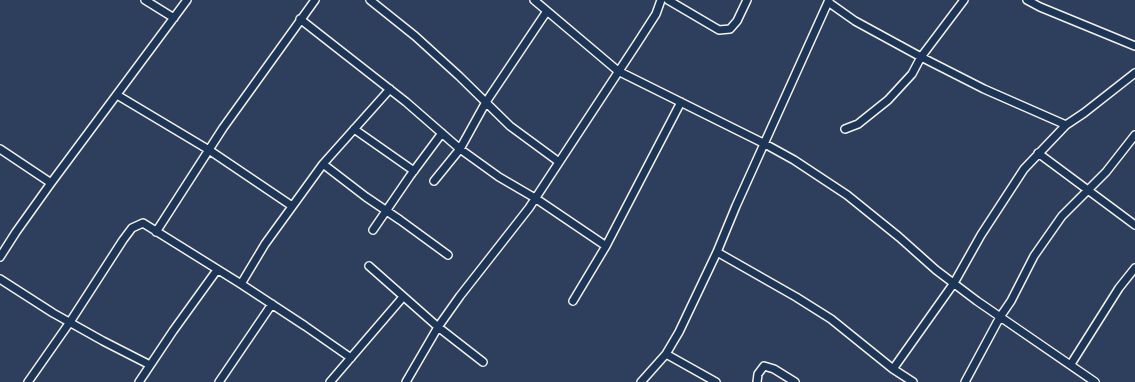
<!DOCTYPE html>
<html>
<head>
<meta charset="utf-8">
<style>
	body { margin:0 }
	canvas { display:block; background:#2d3f5d }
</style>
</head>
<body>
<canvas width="1135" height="382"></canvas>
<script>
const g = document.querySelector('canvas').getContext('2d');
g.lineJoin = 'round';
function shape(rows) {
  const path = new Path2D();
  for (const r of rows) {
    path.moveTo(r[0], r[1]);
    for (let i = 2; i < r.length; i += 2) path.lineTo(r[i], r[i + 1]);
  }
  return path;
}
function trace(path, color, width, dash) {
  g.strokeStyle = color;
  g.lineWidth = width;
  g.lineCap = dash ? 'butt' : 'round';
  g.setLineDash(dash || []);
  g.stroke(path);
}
const minor = shape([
	[145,0,174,18],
	[370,0,415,36,459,76,510,126,559,162],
	[534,0,618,71,765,144,794,160,847,195,899,237,936,270,977,301,1095,382],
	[668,0,719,30,730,29,737,21,747,0],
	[1027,0,1040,7,1135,46],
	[828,2,855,21,921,57,984,89,1066,125],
	[300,19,406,102,460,149,499,177,535,198,606,246],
	[117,95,209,150,292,206],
	[354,129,414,171],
	[845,129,858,124,888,100,912,74,921,57,964,0],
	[0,149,51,183],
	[1038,153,1135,225],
	[323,164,366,197,400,220,448,255],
	[434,181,460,149,486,102,547,11],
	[373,230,410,176,442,133],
	[156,232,223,128,315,0],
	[717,252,796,297,831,319,893,369,913,382],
	[0,257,16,232,51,183,187,0],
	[369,266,438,327,483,362],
	[0,279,53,313,103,341,150,365],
	[241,284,265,244,323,164,390,89],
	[573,301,606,246,681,102],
	[666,354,716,382],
	[1071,364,1119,288,1135,268],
	[893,369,954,283,981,235,1024,169,1066,125,1084,113,1135,73],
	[28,382,70,322,123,240,132,228,143,223,241,284,305,326,351,358],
	[139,382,173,331,217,270],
	[219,382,272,304],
	[330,382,403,297],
	[406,382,438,327,460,296,529,208,638,42,656,14,661,0],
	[641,382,666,354,679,332,717,252,736,206,829,0],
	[757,382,758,374,764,366,774,369,795,382],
	[965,382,1000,317,1011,301,1034,256,1062,216,1106,172,1135,135]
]);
trace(minor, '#f4f1e8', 10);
trace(minor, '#1d3557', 7);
</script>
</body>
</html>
